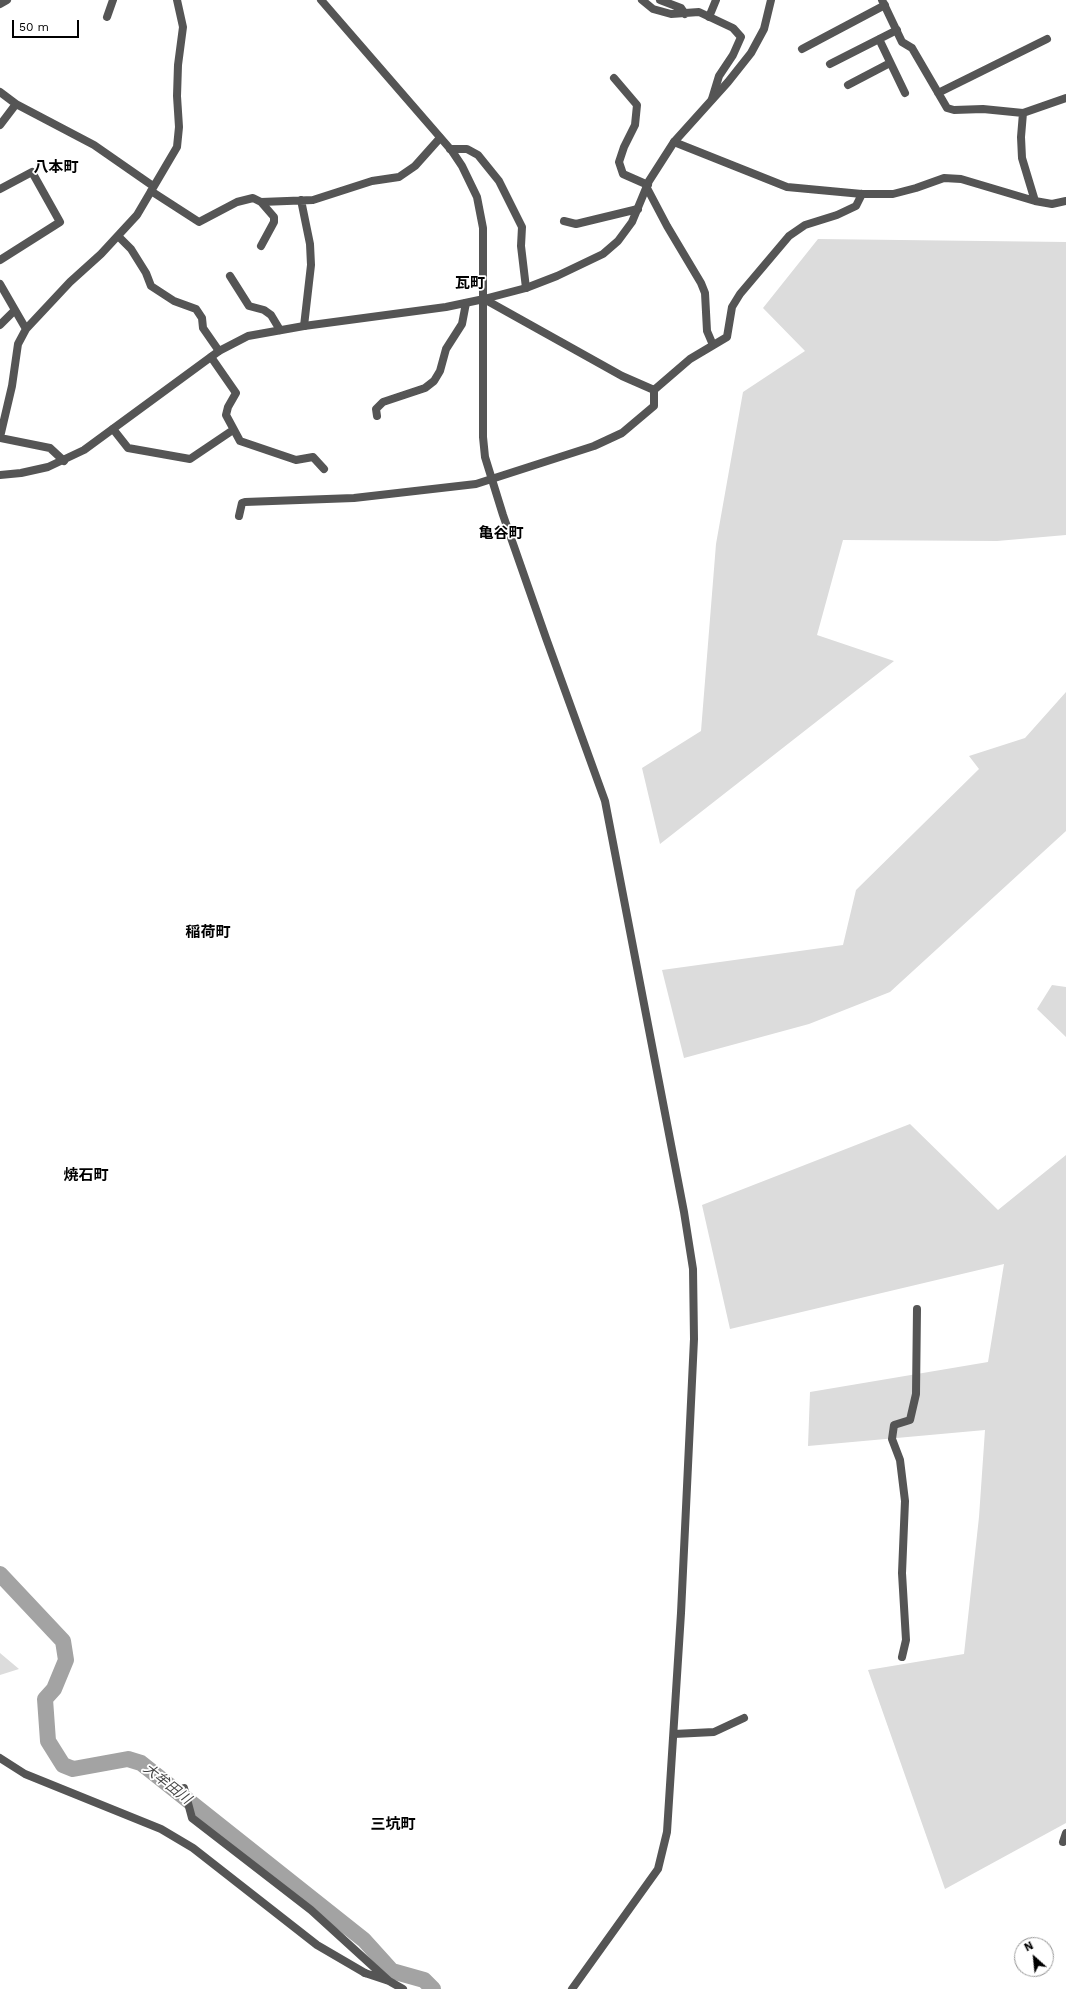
<!DOCTYPE html>
<html>
<head>
<meta charset="utf-8">
<style>
	body { margin:0 }
	#map { position:relative; width:1066px; height:1989px; overflow:hidden; background:#fff; font-family:"Work Sans",sans-serif }
	canvas { display:block }
	.north { position:absolute; left:1014px; top:1937px; width:40px; height:40px; box-sizing:border-box; background:#fff; border:1px solid #999; border-radius:50%; rotate:333deg; font-size:11px; font-weight:700; line-height:16px; text-align:center; color:#000 }
	.north::after { content:''; display:block; margin:auto; width:14px; height:18px; background:#000; clip-path:polygon(50% 0,100% 100%,50% 72%,0 100%) }
	.scale { position:absolute; left:12px; top:20px; width:67px; height:18px; box-sizing:border-box; border:2px solid #000; border-top:0; padding-left:5px; font-size:12px; line-height:14px; white-space:nowrap; color:#000; -webkit-text-stroke:3px #fff; paint-order:stroke }
</style>
</head>
<body>
<div id="map">
<canvas width="1066" height="1989"></canvas>
<div class="north">N</div>
<div class="scale">50 m</div>
</div>
<script>
const g = document.querySelector('canvas').getContext('2d');
g.lineJoin = 'round';
function fill(path, color) {
  g.fillStyle = color;
  g.fill(path, 'evenodd');
}
function shape(rows) {
  const path = new Path2D();
  for (const r of rows) {
    path.moveTo(r[0], r[1]);
    for (let i = 2; i < r.length; i += 2) path.lineTo(r[i], r[i + 1]);
  }
  return path;
}
function trace(path, color, width, dash) {
  g.strokeStyle = color;
  g.lineWidth = width;
  g.lineCap = dash ? 'butt' : 'round';
  g.setLineDash(dash || []);
  g.stroke(path);
}
function label(font, color, halo, rows, align = 'center') {
  g.font = font + ' "Work Sans","Noto Sans JP",sans-serif';
  g.lineWidth = 3.5;
  g.setLineDash([]);
  g.textBaseline = 'middle';
  g.strokeStyle = halo;
  g.fillStyle = color;
  for (const [text, x, y, turn = 0] of rows) {
    g.save();
    g.translate(x, y);
    g.rotate((+turn || 0) * Math.PI / 180);
    g.textAlign = isNaN(turn) ? turn : align;
    if (halo) g.strokeText(text, 0, 0);
    g.fillText(text, 0, 0);
    g.restore();
  }
}
fill(shape([
	[818,239,1066,242,1066,535,997,541,843,540,817,635,894,661,660,844,642,768,701,731,716,544,743,392,805,351,763,308],
	[1066,692,1066,831,890,992,809,1024,684,1058,662,970,843,945,856,890,979,769,969,756,1025,738],
	[1052,985,1066,987,1066,1037,1037,1009],
	[910,1124,998,1210,1066,1155,1066,1823,945,1889,868,1670,964,1654,979,1517,985,1430,808,1446,810,1392,988,1362,1004,1264,730,1329,702,1205],
	[0,1653,19,1669,0,1675]
]), '#dcdcdc');
trace(shape([
	[0,1574,63,1641,66,1660,54,1689,45,1699,48,1741,63,1765,73,1769,128,1759,141,1763,364,1940,392,1971,424,1980,433,1989]
]), '#a3a3a3', 16);
trace(shape([
	[642,0,653,9,671,14,699,12,733,28,741,37,733,55,719,76,712,99],
	[660,0,681,8,685,14],
	[882,0,902,42,912,48,947,108,954,110,983,109,1023,113,1066,98],
	[0,4,7,0],
	[107,17,113,0],
	[709,17,716,0],
	[879,39,905,93],
	[802,49,885,5],
	[830,64,897,30],
	[614,78,637,105,635,125,624,147,619,162,623,174,648,185],
	[848,85,890,63],
	[0,92,16,104,94,145,153,186],
	[938,93,1047,39],
	[1023,113,1021,137,1022,158,1035,201],
	[0,125,16,104],
	[674,142,787,187,862,194,893,194,916,188,944,178,961,179,1035,201,1052,204,1066,201],
	[450,149,467,149,478,155,499,181,522,227,521,246,526,288],
	[647,188,667,226,701,283,705,293,707,331,713,345],
	[0,189,32,172,60,222,0,260],
	[151,191,199,222,237,202,253,198,261,202,313,200,372,181,399,177,415,166,440,138],
	[301,200,310,244,311,265,304,326],
	[261,202,274,217,274,222,261,246],
	[564,221,576,224,638,209],
	[118,236,131,249,146,273,151,286,174,301,196,309,202,318,203,328,219,351],
	[230,276,249,306,264,310,271,315,280,330],
	[0,284,26,329],
	[484,299,622,376,654,390],
	[0,325,15,310],
	[211,357,236,393,228,407,226,415,240,441,296,460,313,457,324,469],
	[377,416,376,409,383,402,425,388,434,381,440,371,446,349,462,324,466,303],
	[113,429,128,448,190,459,233,430],
	[0,437,12,386,18,344,26,329,70,282,101,254,137,215,177,147,179,127,177,96,178,65,183,27,177,0],
	[0,438,50,448,64,461],
	[239,516,242,503,245,502,354,498,476,484,594,446,622,433,654,406,654,390,690,359,727,337,732,307,740,294,789,236,805,225,837,215,856,206,862,194],
	[902,1657,906,1640,902,1573,905,1501,900,1460,892,1439,894,1425,910,1420,916,1394,917,1309],
	[674,1734,714,1732,744,1718],
	[184,1788,192,1818,311,1910,389,1981],
	[1063,1842,1066,1833],
	[365,1973,389,1981,403,1989]
]), '#555', 8);
trace(shape([
	[321,0,452,151,462,166,477,197,483,228,483,437,485,457,503,515,546,638,605,801,684,1212,693,1269,694,1339,681,1613,667,1832,658,1869,572,1989],
	[0,475,21,473,48,467,84,450,219,351,248,336,304,326,446,307,484,299,526,288,557,276,603,254,618,241,632,222,649,181,674,142,728,82,751,53,764,29,771,0],
	[0,1758,25,1774,161,1829,193,1848,317,1945,365,1973]
]), '#555', 8);
label('italic 14px', '#444', '#fff', [
	["大牟田川",167,1784,38]
]);
label('bold 15px', '#000', '#fff', [
	["八本町",56,168],
	["瓦町",470,284],
	["亀谷町",501,534],
	["稲荷町",208,933],
	["焼石町",86,1176],
	["三坑町",393,1825]
]);
</script>
</body>
</html>
